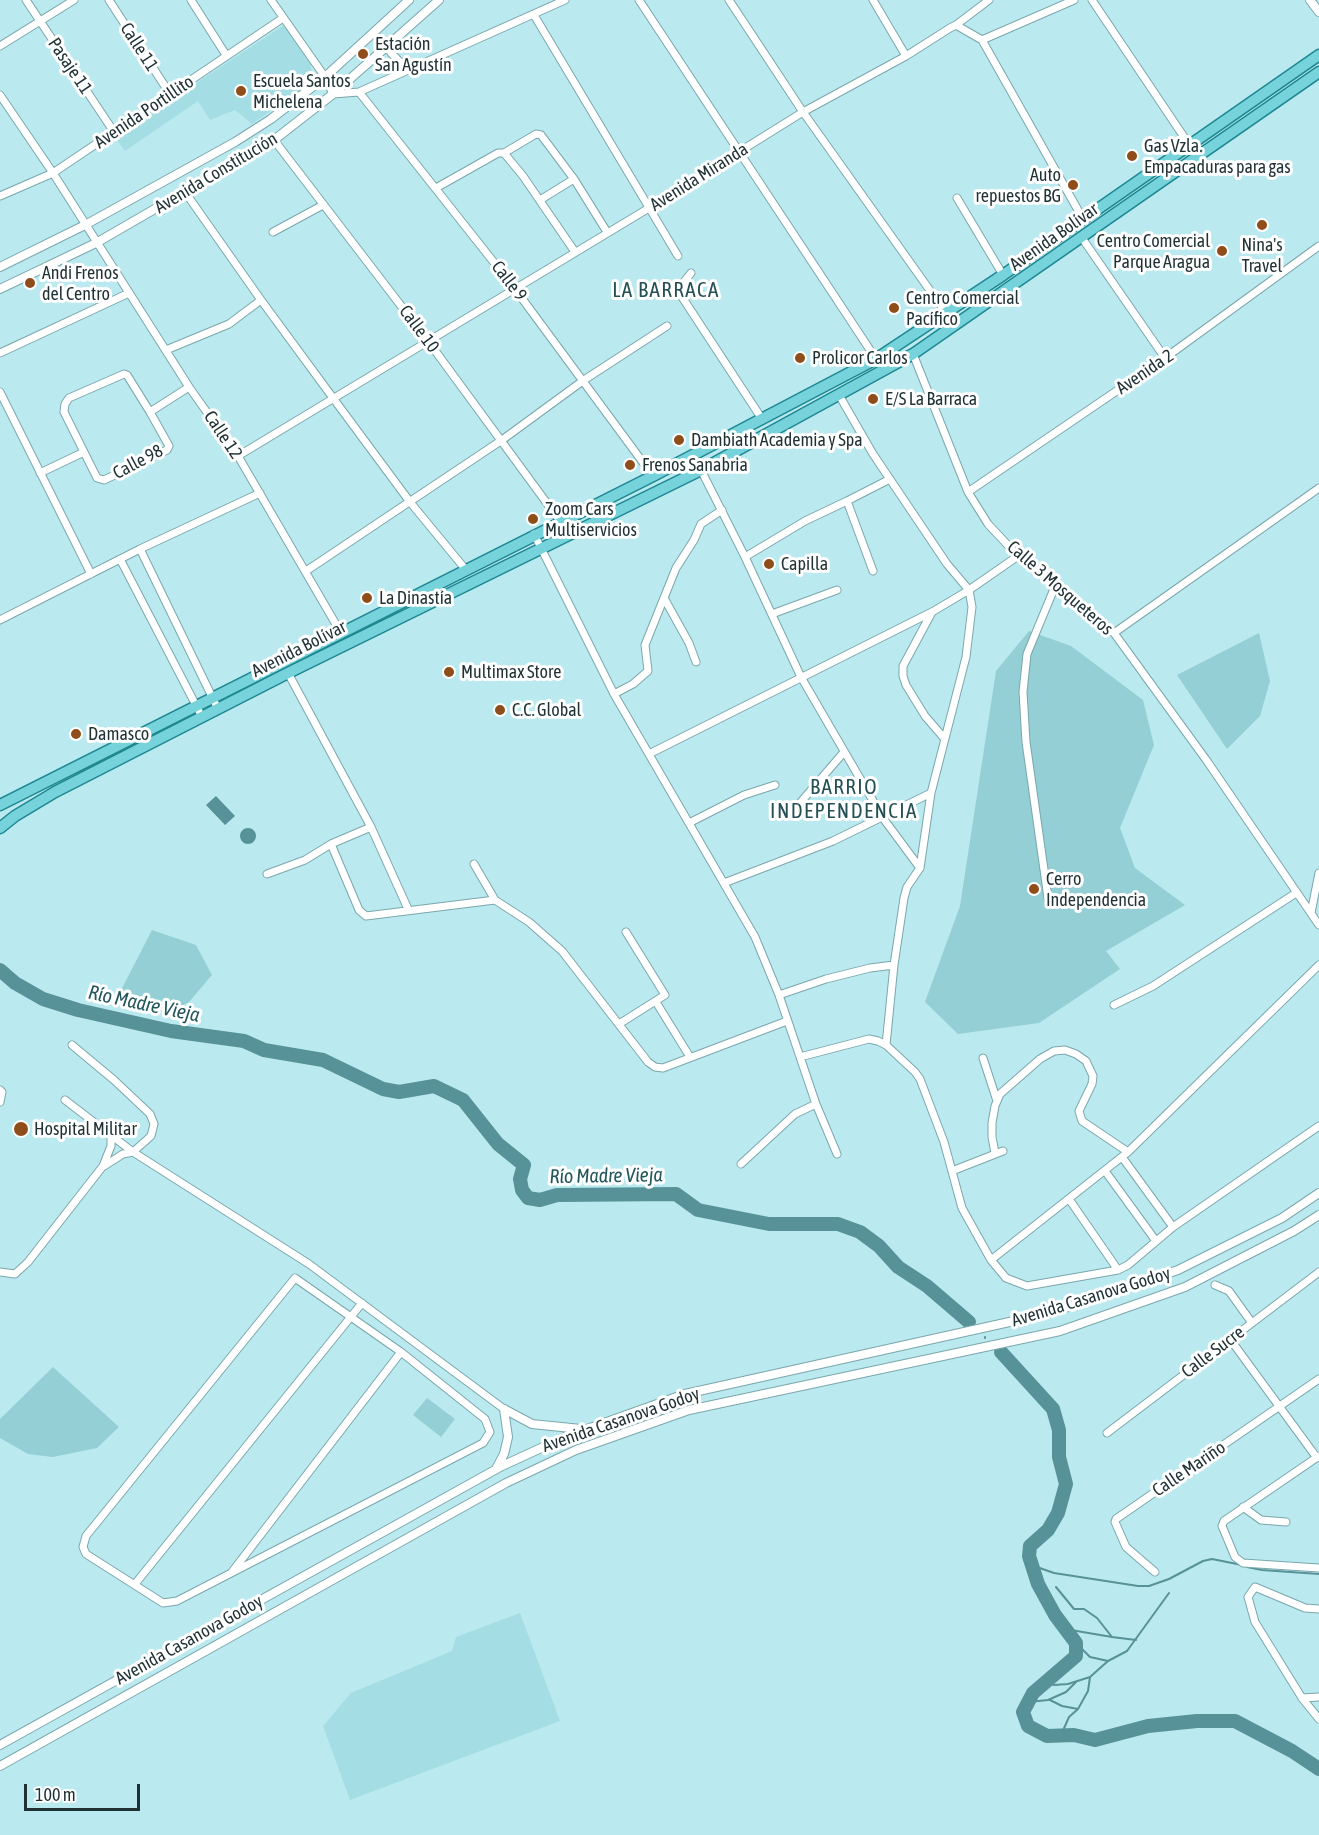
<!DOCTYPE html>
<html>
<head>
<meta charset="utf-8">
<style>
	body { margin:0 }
	#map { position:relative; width:1319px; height:1835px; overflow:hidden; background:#baeaef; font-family:"Asap Condensed",sans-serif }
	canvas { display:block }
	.scale { position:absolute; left:24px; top:1784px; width:116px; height:27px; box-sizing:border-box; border:3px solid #1f3133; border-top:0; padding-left:8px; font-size:18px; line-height:21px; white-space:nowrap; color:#1f3133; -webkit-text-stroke:4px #fff; paint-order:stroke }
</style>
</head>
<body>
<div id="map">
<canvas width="1319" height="1835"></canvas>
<div class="scale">100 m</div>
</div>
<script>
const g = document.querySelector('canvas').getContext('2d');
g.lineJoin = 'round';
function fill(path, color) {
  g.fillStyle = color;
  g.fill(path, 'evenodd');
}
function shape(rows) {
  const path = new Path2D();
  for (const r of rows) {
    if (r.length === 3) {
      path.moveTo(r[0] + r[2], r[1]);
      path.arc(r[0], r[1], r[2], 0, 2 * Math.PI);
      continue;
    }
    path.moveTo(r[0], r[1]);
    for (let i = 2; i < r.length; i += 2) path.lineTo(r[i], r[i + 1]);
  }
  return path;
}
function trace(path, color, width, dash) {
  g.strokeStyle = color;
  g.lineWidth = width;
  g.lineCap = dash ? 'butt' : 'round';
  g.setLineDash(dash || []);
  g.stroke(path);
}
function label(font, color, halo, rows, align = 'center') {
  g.font = font + ' "Asap Condensed",sans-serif';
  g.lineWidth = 6;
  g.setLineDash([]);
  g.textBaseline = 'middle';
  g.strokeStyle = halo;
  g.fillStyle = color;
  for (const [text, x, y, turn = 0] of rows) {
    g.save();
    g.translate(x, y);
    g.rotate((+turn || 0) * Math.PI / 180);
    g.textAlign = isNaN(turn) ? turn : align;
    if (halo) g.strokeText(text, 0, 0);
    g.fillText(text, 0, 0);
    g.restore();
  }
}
fill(shape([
	[284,25,311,65,312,82,252,124,235,110,210,120,198,101,125,151,115,137],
	[520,1613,560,1721,350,1800,323,1726,351,1693,452,1651,456,1637]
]), '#a4dde3');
fill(shape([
	[1029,631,1071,646,1143,700,1154,745,1120,828,1135,868,1185,905,1106,951,1120,969,1039,1023,958,1034,925,1002,960,906,996,671],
	[1259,633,1270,681,1260,716,1227,749,1177,675],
	[152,930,196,945,212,975,189,1002,173,1011,117,998],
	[53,1367,119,1427,97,1448,53,1457,28,1454,0,1438,0,1419],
	[427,1398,455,1419,441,1437,413,1415]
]), '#94cfd5');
fill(shape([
	[216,796,235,816,225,825,206,805],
	[248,836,8]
]), '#579298');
trace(shape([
	[985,1337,985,1338],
	[1034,1566,1054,1573,1138,1586,1149,1586,1169,1579,1203,1561,1212,1559,1242,1565],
	[1247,1567,1262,1570,1319,1574],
	[1056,1587,1074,1609,1084,1609,1097,1618,1112,1637,1136,1640],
	[1065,1629,1112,1637],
	[1076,1643,1090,1657,1108,1661],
	[1046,1682,1054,1685,1068,1684,1090,1677],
	[1050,1700,1062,1706,1078,1709],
	[1029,1702,1048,1700,1066,1692,1076,1682],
	[1061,1735,1069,1717,1078,1709,1088,1691,1090,1677,1108,1661,1127,1651,1169,1593]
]), '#579298', 2);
trace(shape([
	[0,970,15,983,43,999,78,1010,171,1031,244,1041,264,1050,323,1060,383,1089,399,1092,434,1086,463,1100,498,1144,524,1165,520,1179,522,1190,528,1198,540,1200,557,1195,676,1194,698,1210,769,1224,838,1224,860,1232,879,1246,898,1267,927,1286,969,1322],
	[1001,1352,1053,1409,1059,1430,1059,1457,1066,1484,1058,1513,1048,1530,1030,1546,1029,1556,1038,1584,1055,1615,1076,1643,1076,1656,1033,1693,1023,1712,1028,1726,1047,1736,1074,1735,1095,1740,1148,1726,1197,1721,1235,1721,1292,1751,1319,1769]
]), '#579298', 14);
const minor = shape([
	[26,0,114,132],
	[109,0,170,94],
	[191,0,226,55],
	[271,0,325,77,333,94,359,92,565,0],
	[639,0,876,359],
	[729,0,803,112,946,313],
	[873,0,906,56],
	[1092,0,1190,146],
	[534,15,678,256],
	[956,25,989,0],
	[982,40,1083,219],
	[387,45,391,53,408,70],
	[0,46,74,0],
	[359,92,515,289,653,476],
	[0,95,53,173,189,387,238,456,341,633],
	[274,140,428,341,560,521],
	[504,153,536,134,541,135,574,179,607,232],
	[436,188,498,153,504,153,523,176,575,252],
	[185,192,261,300,333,398,410,502,466,570],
	[0,196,53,173,283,18],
	[957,198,1003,275],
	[540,200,574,179],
	[273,232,323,205],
	[1082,238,1165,358],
	[691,273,680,287,682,297,762,419],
	[166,350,229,324,261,300],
	[0,353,129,293],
	[913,354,968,492,988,524,1018,556,1056,584,1114,633,1207,761,1319,925],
	[0,392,91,574],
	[839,395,873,454,947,564,969,590,972,607,966,657,931,793,920,868,907,887,904,898,894,965,886,1045],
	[84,452,97,478,104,480,167,450,169,446,150,412],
	[238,456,649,208,803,112,906,56,950,28,956,25,982,40,1074,0],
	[701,470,745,557,801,677,883,818,920,868],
	[40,473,84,452,64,412,65,404,69,398,124,374,127,375,150,412,189,387],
	[968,492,1165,358,1319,246],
	[847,501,873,571],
	[534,534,614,694,755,937,779,995,816,1104,837,1154],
	[140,549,218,709],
	[745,557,805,521,847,501,890,479],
	[120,559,202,717],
	[306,571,502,440,584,380,667,326],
	[664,598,689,643,696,662],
	[932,612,903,666,903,676,906,685,925,716,944,738],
	[772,614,837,590],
	[0,620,140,549,260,493],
	[1114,633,1319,488],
	[288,673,371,827,408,909],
	[614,694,633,684,648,671,645,645,676,568,694,540,701,524,722,510],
	[649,754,932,612,969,590,1018,556],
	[800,803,844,752],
	[689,823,744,795,775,785],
	[331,844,359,910,366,916,495,900],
	[474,864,495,900,529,922,562,951,648,1062,655,1067,663,1068,787,1021],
	[267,874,305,860,331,844,371,827],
	[724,883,833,841,931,793],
	[1048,898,1026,742,1023,692,1027,654,1056,584],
	[1311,913,1319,873],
	[779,995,826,979,870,968,894,965],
	[656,1002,690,1057],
	[1114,1005,1153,986,1296,893],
	[619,1024,665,995,626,932],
	[72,1045,114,1080,150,1114,154,1124,151,1136,133,1152,123,1154,104,1166],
	[800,1057,869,1039,878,1041,886,1045,915,1072,920,1079,944,1142,962,1208,991,1260,1006,1278,1027,1286,1118,1270,1128,1265,1173,1227,1319,1126],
	[983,1058,997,1101],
	[0,1090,2,1092,0,1102],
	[65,1100,133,1152,309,1264,504,1409],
	[995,1153,992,1137,992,1123,995,1106,1000,1094,1040,1059,1054,1051,1065,1050,1076,1054,1086,1061,1093,1076,1092,1084,1079,1111,1082,1121,1128,1152],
	[1122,1157,1173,1227],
	[741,1164,795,1114,816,1104],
	[952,1171,1003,1151],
	[1105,1171,1156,1241],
	[1069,1199,1118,1270],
	[991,1260,1128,1152,1319,965],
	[0,1272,15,1274,28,1262,103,1166,111,1146,111,1136],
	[295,1278,401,1352,485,1419,490,1432,483,1443,177,1601,163,1603,86,1554,83,1547,86,1536,295,1278],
	[1215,1285,1229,1291,1252,1323],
	[1230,1339,1317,1458],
	[1107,1433,1319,1272],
	[1319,1456,1224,1521,1222,1526,1235,1557,1243,1563,1319,1568],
	[1243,1507,1261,1520,1286,1522],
	[232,1572,401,1352],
	[1155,1572,1126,1547,1115,1522,1116,1519,1319,1379],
	[135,1584,362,1303],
	[1319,1609,1305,1608,1255,1587,1248,1597,1255,1622,1302,1698,1319,1719],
	[1302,1698,1319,1697]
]);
const tertiary = shape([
	[1310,0,1319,12],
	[0,267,85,225,235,142,271,119,325,77,409,0],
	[0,289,96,243,274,140,333,94,439,0],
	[504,1409,532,1424,581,1429],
	[496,1469,504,1454,508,1437,504,1409],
	[0,1745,502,1466,565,1437,685,1394,1050,1313,1178,1270,1282,1218,1319,1193],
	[0,1766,506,1483,576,1450,689,1410,1060,1331,1185,1287,1294,1231,1319,1215]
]);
const primary = shape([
	[0,805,653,476,876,359,1003,275,1319,55],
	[0,828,15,816,55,792,288,673,701,470,913,354,1319,72]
]);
trace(minor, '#7aa7ac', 9);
trace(tertiary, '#7aa7ac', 10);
trace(primary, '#1e8791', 13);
trace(minor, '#fff', 7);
trace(tertiary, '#fff', 8);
trace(primary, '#77d3db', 10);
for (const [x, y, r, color] of [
	[363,54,6,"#8e4d19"],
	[241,91,6,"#8e4d19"],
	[1132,156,6,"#8e4d19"],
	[1073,185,6,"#8e4d19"],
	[1262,225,6,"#8e4d19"],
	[1222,251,6,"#8e4d19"],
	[30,283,6,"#8e4d19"],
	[894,308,6,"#8e4d19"],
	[800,358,6,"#8e4d19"],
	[873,399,6,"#8e4d19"],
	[679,440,6,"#8e4d19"],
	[630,465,6,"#8e4d19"],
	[533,519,6,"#8e4d19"],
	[769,564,6,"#8e4d19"],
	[367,598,6,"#8e4d19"],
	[449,672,6,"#8e4d19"],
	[500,710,6,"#8e4d19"],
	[76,734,6,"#8e4d19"],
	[1034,889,6,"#8e4d19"],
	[21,1129,8,"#8e4d19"]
]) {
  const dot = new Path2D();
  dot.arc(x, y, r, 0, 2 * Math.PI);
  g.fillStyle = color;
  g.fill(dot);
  trace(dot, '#fff', 2);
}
label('18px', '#1f3133', '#fff', [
	["Estación",375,44],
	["San Agustín",375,65],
	["Escuela Santos",253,81],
	["Michelena",253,102],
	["Gas Vzla.",1144,146],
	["Empacaduras para gas",1144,167],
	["Auto",1061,175,"right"],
	["repuestos BG",1061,196,"right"],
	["Centro Comercial",1210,241,"right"],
	["Parque Aragua",1210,262,"right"],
	["Nina's",1262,245,"center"],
	["Travel",1262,266,"center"],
	["Andi Frenos",42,273],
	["del Centro",42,294],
	["Centro Comercial",906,298],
	["Pacífico",906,319],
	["Prolicor Carlos",812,358],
	["E/S La Barraca",885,399],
	["Dambiath Academia y Spa",691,440],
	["Frenos Sanabria",642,465],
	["Zoom Cars",545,509],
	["Multiservicios",545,530],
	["Capilla",781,564],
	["La Dinastía",379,598],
	["Multimax Store",461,672],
	["C.C. Global",512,710],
	["Damasco",88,734],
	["Cerro",1046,879],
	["Independencia",1046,900],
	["Hospital Militar",34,1129]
], 'left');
label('18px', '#1f3133', '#fff', [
	["Calle 11",139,47,57],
	["Pasaje 11",70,66,56],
	["Avenida Portillito",144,112,-34],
	["Avenida Constitución",216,173,-31],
	["Avenida Miranda",699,177,-32],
	["Avenida Bolívar",1054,237,-35],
	["Calle 9",509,281,52],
	["Calle 10",419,329,53],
	["Avenida 2",1145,372,-34],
	["Calle 12",223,435,56],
	["Calle 98",138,462,-28],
	["Calle 3 Mosqueteros",1060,588,41],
	["Avenida Bolívar",299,649,-27],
	["Avenida Casanova Godoy",1091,1297,-17],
	["Calle Sucre",1213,1352,-37],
	["Avenida Casanova Godoy",621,1420,-19],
	["Calle Mariño",1189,1469,-34],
	["Avenida Casanova Godoy",189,1640,-29]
]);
label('italic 20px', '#23575c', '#fff', [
	["Río Madre Vieja",144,1004,12],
	["Río Madre Vieja",606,1176,-1]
]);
g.letterSpacing = '1.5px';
label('21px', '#245055', '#fff', [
	["LA BARRACA",666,290],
	["BARRIO",844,787],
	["INDEPENDENCIA",844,811]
]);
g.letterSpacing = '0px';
</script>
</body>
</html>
